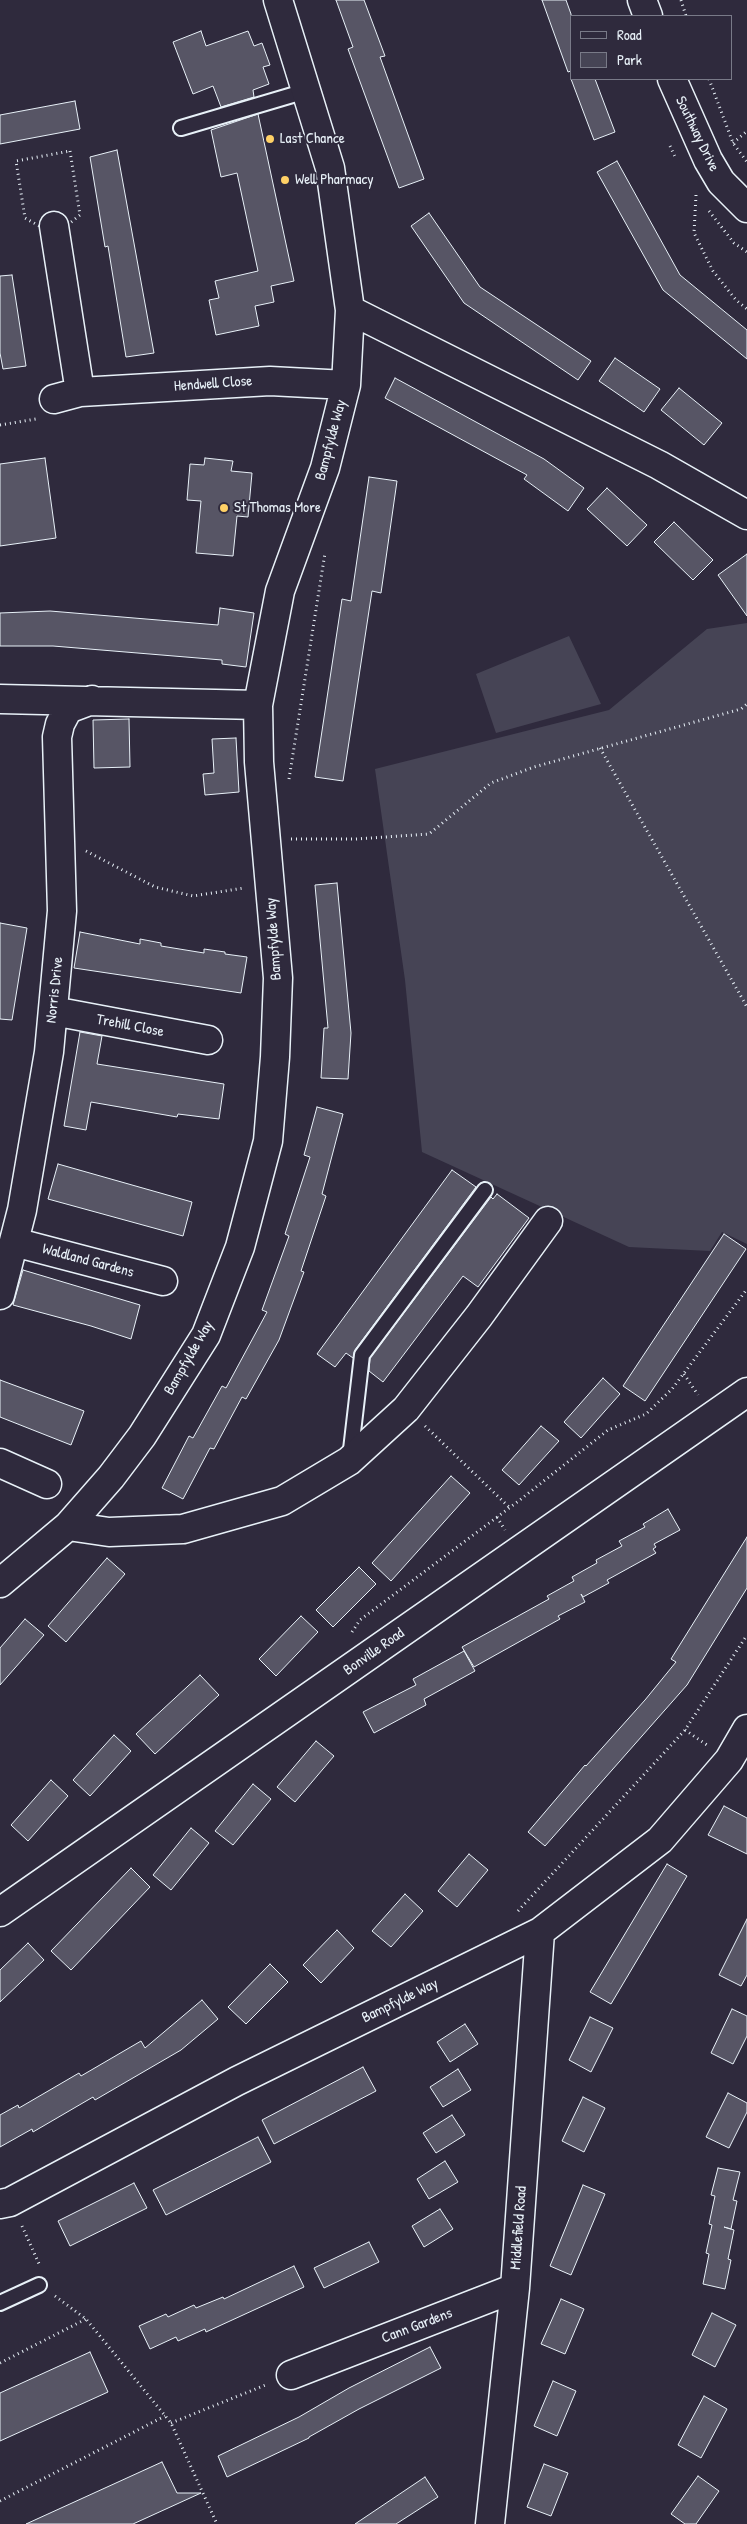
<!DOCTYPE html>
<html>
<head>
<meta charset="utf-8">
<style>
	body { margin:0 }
	#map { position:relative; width:747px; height:2524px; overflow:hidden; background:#2f2a3d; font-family:"Patrick Hand",sans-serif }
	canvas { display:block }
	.legend { position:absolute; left:570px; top:15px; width:162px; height:65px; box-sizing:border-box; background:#2f2a3d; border:1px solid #797a88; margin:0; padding:6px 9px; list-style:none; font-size:15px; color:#e8f1f8 }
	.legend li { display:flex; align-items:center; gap:10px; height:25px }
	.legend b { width:25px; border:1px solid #797a88 }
</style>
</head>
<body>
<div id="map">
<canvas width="747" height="2524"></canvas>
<ul class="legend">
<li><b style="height:6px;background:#2f2a3d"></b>Road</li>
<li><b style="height:14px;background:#464455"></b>Park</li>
</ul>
</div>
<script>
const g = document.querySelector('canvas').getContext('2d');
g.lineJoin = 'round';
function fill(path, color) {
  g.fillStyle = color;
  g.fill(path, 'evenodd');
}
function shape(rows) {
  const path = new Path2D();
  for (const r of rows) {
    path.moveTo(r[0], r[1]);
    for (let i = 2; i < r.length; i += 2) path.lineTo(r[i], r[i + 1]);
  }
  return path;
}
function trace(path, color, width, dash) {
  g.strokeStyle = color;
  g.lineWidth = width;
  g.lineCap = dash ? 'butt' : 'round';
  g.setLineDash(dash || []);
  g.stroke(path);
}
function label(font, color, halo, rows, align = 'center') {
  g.font = font + ' "Patrick Hand",sans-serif';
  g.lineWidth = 4;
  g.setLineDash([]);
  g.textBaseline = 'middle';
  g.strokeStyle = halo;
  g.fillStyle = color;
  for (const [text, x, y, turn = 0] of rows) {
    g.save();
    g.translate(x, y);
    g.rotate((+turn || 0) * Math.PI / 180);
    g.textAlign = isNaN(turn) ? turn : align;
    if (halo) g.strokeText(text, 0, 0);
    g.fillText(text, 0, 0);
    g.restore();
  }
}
fill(shape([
	[747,623,747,1244,722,1232,710,1251,629,1247,422,1152,405,980,375,769,609,710,707,629],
	[569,636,601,704,496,733,476,674]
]), '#464455');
const building = shape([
	[336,0,364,0,385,56,380,57,424,179,399,188,348,49,353,47,336,0],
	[542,0,566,0,571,14,571,71,568,72,542,0],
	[201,31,206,46,248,31,254,46,262,43,270,65,263,67,269,84,253,90,254,97,221,107,213,86,193,94,173,42,201,31],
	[571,79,595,79,615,132,594,140,571,79],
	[75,101,80,129,0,144,0,115,75,101],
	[258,114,294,281,271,286,274,302,255,306,259,326,216,335,209,300,219,298,215,281,258,271,237,173,221,177,211,130,258,114],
	[117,150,154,353,126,357,108,246,105,247,90,157,117,150],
	[617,161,680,275,747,330,747,359,663,290,597,172,617,161],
	[429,213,480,287,591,361,578,380,464,303,411,226,429,213],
	[12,275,26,366,3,369,0,353,0,276,12,275],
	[615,358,660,389,644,412,599,381,615,358],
	[395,378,544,459,584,488,568,511,524,479,527,475,385,398,395,378],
	[679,388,722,423,704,445,661,410,679,388],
	[45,458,56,538,0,546,0,464,45,458],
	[205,458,233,461,231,471,252,473,248,517,237,516,233,556,196,553,201,501,187,500,190,464,204,465,205,458],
	[369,477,397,481,381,593,372,591,343,781,315,777,342,599,351,601,369,477],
	[607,488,647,525,627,546,587,509,607,488],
	[674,522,713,560,693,580,654,542,674,522],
	[747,554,747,616,718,575,747,554],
	[220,608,254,613,246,667,222,664,222,660,53,646,0,646,0,613,50,611,218,625,220,608],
	[129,719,130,767,94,768,93,720,129,719],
	[236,738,239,792,205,795,203,774,214,773,212,739,236,738],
	[337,883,351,1033,348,1079,321,1078,324,1028,328,1028,315,885,337,883],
	[0,923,27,928,12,1020,0,1019,0,923],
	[80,932,140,944,140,939,161,943,161,946,204,953,204,949,225,952,225,954,247,957,241,993,74,968,80,932],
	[80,1032,102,1036,97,1064,224,1084,219,1119,178,1114,177,1117,91,1102,86,1130,64,1126,80,1032],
	[317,1107,343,1114,322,1194,326,1196,301,1271,304,1272,279,1340,246,1399,242,1397,214,1449,210,1448,183,1499,162,1488,189,1436,193,1438,222,1386,226,1388,267,1312,262,1310,289,1236,285,1234,310,1157,304,1155,317,1107],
	[58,1164,192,1202,183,1236,48,1199,58,1164],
	[452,1170,476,1187,355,1350,353,1358,346,1353,335,1367,317,1354,452,1170],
	[497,1194,529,1218,478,1287,463,1276,383,1382,369,1371,370,1358,491,1197,493,1199,497,1194],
	[724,1234,746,1249,645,1401,623,1386,724,1234],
	[23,1270,140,1305,131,1339,91,1326,13,1305,23,1270],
	[603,1378,620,1394,581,1438,564,1422,603,1378],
	[0,1380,84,1411,71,1445,0,1417,0,1380],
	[541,1426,559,1441,519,1485,502,1470,541,1426],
	[451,1476,470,1493,391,1581,372,1563,451,1476],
	[668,1509,680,1530,654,1544,656,1547,653,1549,656,1553,607,1580,609,1583,583,1597,581,1594,585,1602,558,1616,560,1619,474,1667,462,1647,549,1599,547,1596,574,1581,572,1577,597,1563,596,1560,622,1546,619,1541,645,1527,643,1524,668,1509],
	[747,1537,747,1588,687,1685,545,1846,528,1832,585,1765,586,1766,645,1700,676,1662,671,1659,747,1537],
	[107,1558,125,1574,66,1642,48,1626,107,1558],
	[359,1567,376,1584,333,1627,316,1610,359,1567],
	[301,1616,318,1632,276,1676,259,1659,301,1616],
	[25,1619,44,1635,0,1685,0,1648,25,1619],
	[464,1651,475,1671,424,1699,426,1705,374,1733,363,1712,416,1685,413,1679,464,1651],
	[200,1675,219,1695,155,1754,136,1734,200,1675],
	[114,1735,131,1751,90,1796,73,1780,114,1735],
	[316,1741,334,1756,295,1802,277,1787,316,1741],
	[51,1780,68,1796,28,1841,11,1825,51,1780],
	[253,1784,271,1799,233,1845,215,1831,253,1784],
	[724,1806,747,1818,747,1854,708,1835,724,1806],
	[191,1828,209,1843,171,1890,153,1875,191,1828],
	[469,1854,488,1870,457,1907,438,1891,469,1854],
	[667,1864,687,1876,611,2004,590,1992,667,1864],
	[131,1868,150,1887,71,1970,51,1951,131,1868],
	[405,1894,423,1911,391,1947,372,1931,405,1894],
	[747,1919,747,1975,741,1986,719,1975,747,1919],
	[337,1930,354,1948,321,1983,303,1965,337,1930],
	[28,1943,44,1960,0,2002,0,1970,28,1943],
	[270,1964,288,1982,246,2024,228,2007,270,1964],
	[202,2000,218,2019,181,2050,95,2100,93,2097,33,2132,32,2129,0,2147,0,2115,18,2105,19,2108,79,2073,81,2076,141,2041,145,2048,202,2000],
	[732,2009,747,2016,747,2036,733,2064,711,2053,732,2009],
	[590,2017,613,2028,591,2072,569,2060,590,2017],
	[465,2024,478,2044,450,2062,437,2042,465,2024],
	[363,2067,376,2091,274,2144,262,2120,363,2067],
	[458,2069,471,2090,443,2107,430,2087,458,2069],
	[728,2093,747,2103,747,2112,729,2148,706,2137,728,2093],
	[583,2097,605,2108,584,2152,562,2141,583,2097],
	[452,2115,465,2135,436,2153,423,2133,452,2115],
	[258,2137,271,2162,166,2215,153,2190,258,2137],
	[445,2161,458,2182,429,2199,417,2179,445,2161],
	[718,2168,740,2172,733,2200,737,2201,731,2229,724,2227,734,2230,728,2259,731,2260,725,2289,703,2284,709,2254,706,2253,712,2225,709,2224,715,2196,711,2195,718,2168],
	[134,2183,147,2208,70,2246,58,2221,134,2183],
	[583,2185,605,2194,571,2275,550,2266,583,2185],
	[440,2209,453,2229,424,2247,412,2226,440,2209],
	[369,2242,379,2262,324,2288,314,2268,369,2242],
	[294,2266,304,2287,206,2332,205,2329,178,2341,176,2337,150,2349,139,2326,166,2314,168,2317,194,2305,196,2308,223,2297,224,2299,294,2266],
	[561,2299,584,2309,565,2354,541,2344,561,2299],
	[712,2313,736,2325,715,2367,692,2355,712,2313],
	[430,2347,441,2368,359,2409,309,2437,309,2438,227,2477,218,2456,299,2417,349,2388,430,2347],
	[90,2352,108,2392,0,2441,0,2393,90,2352],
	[553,2381,576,2391,557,2436,534,2426,553,2381],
	[704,2396,727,2409,701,2458,678,2445,704,2396],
	[162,2462,177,2493,201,2493,133,2524,26,2524,162,2462],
	[544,2464,568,2473,551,2516,527,2507,544,2464],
	[698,2476,719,2491,696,2524,685,2524,671,2514,698,2476],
	[425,2477,438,2497,396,2524,355,2524,425,2477]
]);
fill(building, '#575565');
trace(building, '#e8f1f8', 1);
const service = shape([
	[181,128,306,91],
	[350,1458,362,1355,485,1190],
	[0,2303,39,2285]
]);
const minor = shape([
	[54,226,80,392],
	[350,310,659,465,747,515],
	[54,399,80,392,270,381,346,385],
	[0,699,258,705],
	[53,1011,208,1040],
	[14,1242,163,1281],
	[0,1295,22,1210,49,1052,62,911,57,737,60,724,68,709,92,700],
	[0,1463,47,1484],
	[68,1526,109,1532,183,1529,282,1501,349,1461,406,1409,479,1316,548,1221],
	[0,1583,68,1526,111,1477,142,1436,206,1335,240,1247,268,1141,275,1057,278,978,259,762,258,705,280,591,325,468,346,385,350,310,330,168,278,0],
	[0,1912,747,1392],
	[0,2204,10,2202,237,2081,540,1932,660,1840,729,1760,747,1729],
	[291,2375,515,2288],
	[490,2524,515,2288,540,1932]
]);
const tertiary = shape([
	[642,0,648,16],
	[672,79,708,160,721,182,747,208]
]);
trace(service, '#e8f1f8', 18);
trace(minor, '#e8f1f8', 31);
trace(tertiary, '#e8f1f8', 31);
trace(shape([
	[681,0,686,16],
	[709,79,733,143,747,162],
	[733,143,747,131],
	[670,146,676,159],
	[70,151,80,215,55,235,25,218,16,161,70,151],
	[696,195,694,233,713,271,736,300,747,309],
	[709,211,734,243,747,252],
	[0,425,36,419],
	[600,748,747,1007],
	[289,779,325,553],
	[291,839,356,839,429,834,491,783,534,767,741,709,747,704],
	[86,851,155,887,193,896,244,888],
	[684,1374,698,1395],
	[425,1426,510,1508],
	[497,1517,505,1530],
	[352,1632,360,1620,516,1503,608,1430,646,1414,672,1389,747,1289],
	[685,1730,707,1745],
	[518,1911,685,1730,747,1635],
	[22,2226,40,2266],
	[55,2296,86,2319,171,2423,217,2524],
	[0,2363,86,2319],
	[171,2423,268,2384],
	[0,2501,165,2416]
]), '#e8f1f8', 3, [1, 4]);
trace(service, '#2f2a3d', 14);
trace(minor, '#2f2a3d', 28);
trace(tertiary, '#2f2a3d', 28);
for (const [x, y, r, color] of [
	[270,139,5,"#ffd166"],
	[285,180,5,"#ffd166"],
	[224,508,5,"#ffd166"]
]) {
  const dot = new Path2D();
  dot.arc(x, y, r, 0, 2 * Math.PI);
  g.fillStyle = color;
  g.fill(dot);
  trace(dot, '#2f2a3d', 2);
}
label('15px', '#e8f1f8', '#2f2a3d', [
	["Southway Drive",697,134,64],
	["Hendwell Close",213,384,-4],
	["Bampfylde Way",331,440,-75],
	["Bampfylde Way",274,939,-94],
	["Norris Drive",55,990,-84],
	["Trehill Close",130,1026,11],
	["Waldland Gardens",88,1261,15],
	["Bampfylde Way",189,1358,-60],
	["Bonville Road",374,1652,-35],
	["Bampfylde Way",400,2001,-26],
	["Middlefield Road",519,2228,-86],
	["Cann Gardens",417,2326,-21]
]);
label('15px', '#e8f1f8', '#2f2a3d', [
	["Last Chance",280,139],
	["Well Pharmacy",295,180],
	["St Thomas More",234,508]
], 'left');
</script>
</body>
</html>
